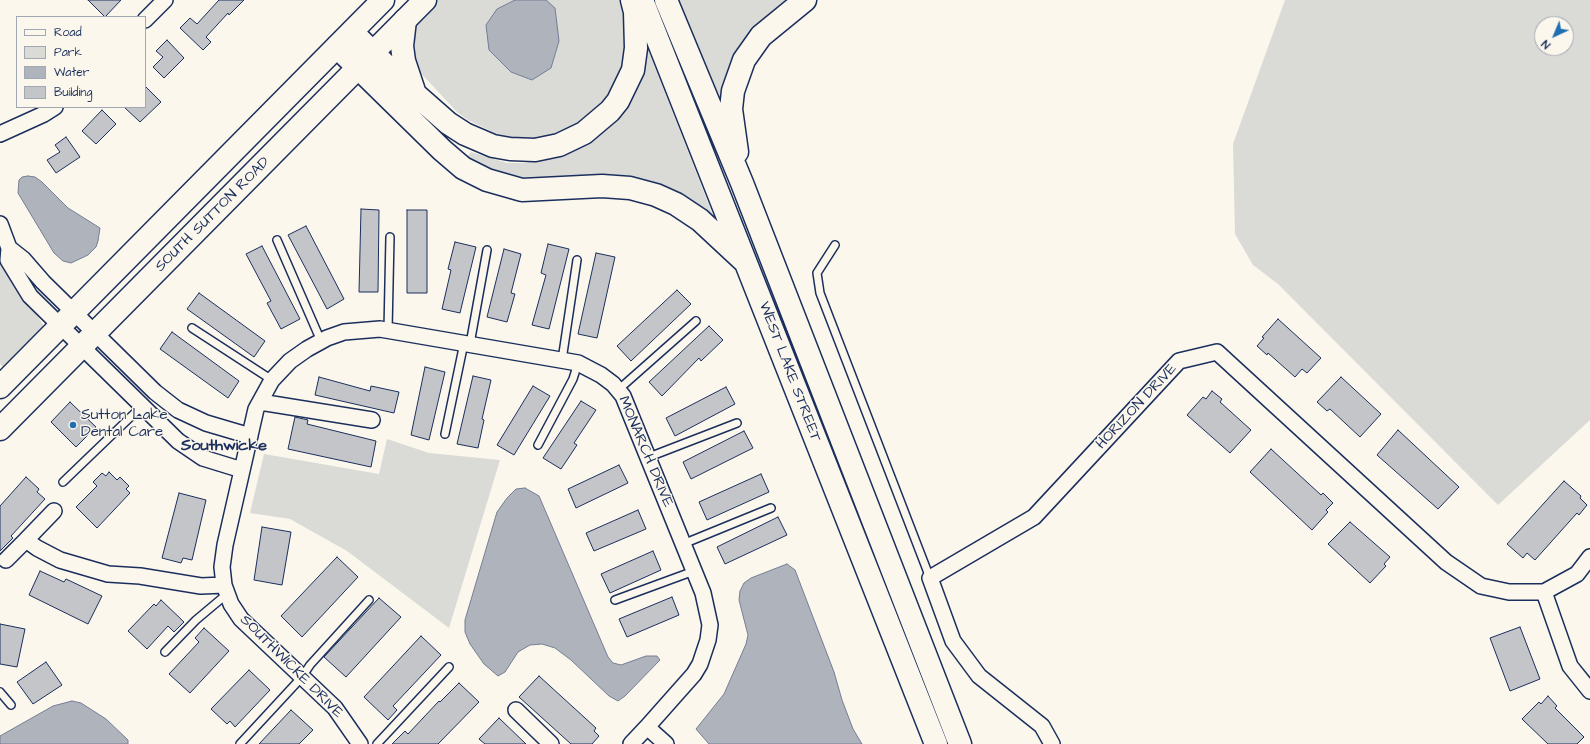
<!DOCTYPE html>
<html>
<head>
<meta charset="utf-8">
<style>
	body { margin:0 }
	#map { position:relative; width:1590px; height:744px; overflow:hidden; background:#fbf7ec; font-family:"Architects Daughter",sans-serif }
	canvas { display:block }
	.legend { position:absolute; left:16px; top:16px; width:130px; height:92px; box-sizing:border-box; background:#fbf7ec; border:1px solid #a1a7b3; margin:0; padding:5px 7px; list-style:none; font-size:12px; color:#1b2f5e }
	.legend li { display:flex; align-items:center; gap:8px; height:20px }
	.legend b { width:20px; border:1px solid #a1a7b3 }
	.north { position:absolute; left:1534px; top:16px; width:40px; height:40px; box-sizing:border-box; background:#fbf7ec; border:1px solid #a1a7b3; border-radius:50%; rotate:224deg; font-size:11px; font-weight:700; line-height:16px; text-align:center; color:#1b2f5e }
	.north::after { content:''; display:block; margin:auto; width:14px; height:18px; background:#1f6fb2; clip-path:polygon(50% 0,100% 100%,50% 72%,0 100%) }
</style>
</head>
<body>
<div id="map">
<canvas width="1590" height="744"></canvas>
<ul class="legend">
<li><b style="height:5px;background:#fbf7ec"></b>Road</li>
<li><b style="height:11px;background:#dadad7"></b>Park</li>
<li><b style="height:11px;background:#afb3bb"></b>Water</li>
<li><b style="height:11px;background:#c3c5c9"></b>Building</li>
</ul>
<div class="north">N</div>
</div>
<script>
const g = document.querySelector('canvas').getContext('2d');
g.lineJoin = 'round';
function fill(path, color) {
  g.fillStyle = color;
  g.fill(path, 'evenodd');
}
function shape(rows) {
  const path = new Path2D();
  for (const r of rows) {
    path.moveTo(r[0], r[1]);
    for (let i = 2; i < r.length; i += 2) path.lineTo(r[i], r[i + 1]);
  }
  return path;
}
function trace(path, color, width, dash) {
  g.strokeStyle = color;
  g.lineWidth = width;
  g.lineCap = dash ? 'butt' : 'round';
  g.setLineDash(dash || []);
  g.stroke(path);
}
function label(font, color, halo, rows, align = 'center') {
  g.font = font + ' "Architects Daughter",sans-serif';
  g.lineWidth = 3;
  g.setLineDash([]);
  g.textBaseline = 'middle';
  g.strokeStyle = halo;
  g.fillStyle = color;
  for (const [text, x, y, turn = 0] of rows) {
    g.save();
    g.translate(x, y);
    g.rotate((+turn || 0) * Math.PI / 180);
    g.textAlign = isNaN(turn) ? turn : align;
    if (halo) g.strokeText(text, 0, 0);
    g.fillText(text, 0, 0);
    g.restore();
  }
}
fill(shape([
	[437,0,622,0,627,15,625,65,609,99,574,130,538,142,512,139,497,134,468,120,457,112,417,69,413,62,412,29],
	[679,0,788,0,761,20,739,48,727,74,721,105],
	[1285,0,1590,0,1590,420,1498,505,1278,284,1253,265,1235,234,1233,144],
	[1542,24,1566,24,1566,48,1542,48],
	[645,42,716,223,701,211,495,173,466,158,471,152,507,163,524,163,546,159,571,151],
	[0,255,12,282,40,320,43,325,42,332,7,371,0,364],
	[387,439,429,453,500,460,449,628,347,551,290,519,250,513,264,454,379,474]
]), '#dadad7');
const water = shape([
	[515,0,546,0,555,8,559,41,551,68,532,80,511,72,489,50,486,25,497,9,515,0],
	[28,176,35,177,42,182,68,208,100,228,98,241,96,247,88,255,71,263,63,261,54,253,18,193,19,180,22,177,28,176],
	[525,488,539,496,608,657,613,663,621,665,646,656,657,656,660,660,625,696,618,701,609,696,571,660,555,648,542,644,530,645,518,652,505,672,498,676,484,664,470,644,465,632,465,620,497,512,507,498,516,489,525,488],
	[787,564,795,570,834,672,842,700,853,729,862,744,709,744,696,729,724,694,746,644,748,635,739,600,740,591,744,583,751,578,787,564],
	[72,701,81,703,106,719,128,740,128,744,0,744,0,736,53,706,72,701]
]);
fill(water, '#afb3bb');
trace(water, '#747e96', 1);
const building = shape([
	[88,0,121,0,105,17,88,0],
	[219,0,244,0,229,15,228,13,206,37,211,42,203,50,180,28,190,18,197,24,219,0],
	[167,40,184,58,164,78,153,67,163,57,156,51,167,40],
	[145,86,161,102,140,122,124,107,145,107,145,86],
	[102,110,116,124,96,144,82,131,102,110],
	[66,137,80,157,56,173,47,160,60,152,55,145,66,137],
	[361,209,379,210,378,292,359,292,361,209],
	[407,210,427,210,427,293,407,293,407,210],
	[306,226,344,299,327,309,288,235,306,226],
	[455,242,476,247,460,313,442,309,451,270,448,269,455,242],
	[548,244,569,249,549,329,532,325,546,275,541,273,548,244],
	[262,246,300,319,281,329,267,303,271,301,246,254,262,246],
	[504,249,521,254,511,293,515,294,507,322,487,317,504,249],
	[596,253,615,257,597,338,578,334,596,253],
	[677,290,691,304,631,361,617,346,677,290],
	[199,293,265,341,254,357,187,309,199,293],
	[1278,319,1321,358,1307,373,1302,369,1295,377,1268,353,1267,355,1257,346,1264,338,1262,337,1278,319],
	[709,326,723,340,701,361,699,358,662,396,649,382,709,326],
	[172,332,239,381,228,398,160,349,172,332],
	[425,367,445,372,429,440,411,435,425,367],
	[473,376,491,380,482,419,484,420,478,448,457,444,473,376],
	[319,377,370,391,371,386,399,392,394,413,315,395,319,377],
	[1341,377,1381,414,1360,437,1330,409,1327,411,1317,402,1341,377],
	[533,386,550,396,514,455,497,445,533,386],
	[726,387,735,404,675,436,666,418,726,387],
	[1212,391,1222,399,1220,402,1251,430,1230,453,1187,415,1203,397,1206,399,1212,391],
	[581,401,596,410,574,443,577,445,561,469,543,458,581,401],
	[70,402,96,427,76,447,51,422,70,402],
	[295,417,308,420,307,424,376,441,371,467,288,449,295,417],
	[1398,430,1459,487,1438,509,1377,455,1398,430],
	[744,431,753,448,691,479,683,462,744,431],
	[1271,449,1321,495,1323,493,1333,503,1326,510,1328,512,1312,530,1250,472,1271,449],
	[619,465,628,483,576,508,568,489,619,465],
	[109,472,117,480,120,477,129,486,126,489,130,493,97,528,76,507,97,486,93,482,102,473,106,476,109,472],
	[761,474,769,492,707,520,699,502,761,474],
	[26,477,39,489,37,492,45,499,11,536,13,538,0,551,0,506,26,477],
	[1564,481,1581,496,1580,498,1587,505,1579,515,1577,513,1535,560,1527,553,1523,558,1507,544,1564,481],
	[179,493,206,500,192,560,183,558,181,563,162,558,179,493],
	[638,510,646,529,594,551,586,533,638,510],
	[778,517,787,535,725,564,717,547,778,517],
	[1350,522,1390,557,1384,564,1386,566,1370,583,1328,544,1350,522],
	[262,527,291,532,282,585,254,580,262,527],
	[653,551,661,570,610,593,601,574,653,551],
	[337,557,358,577,302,637,281,616,337,557],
	[40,571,64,582,66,579,102,596,88,624,29,595,40,571],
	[672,597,679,615,627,637,619,619,672,597],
	[379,598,401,617,346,677,324,657,379,598],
	[161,600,184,622,174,632,168,626,147,649,128,631,154,604,156,606,161,600],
	[0,624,25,629,17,667,0,664,0,624],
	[1520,627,1540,679,1510,691,1490,638,1520,627],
	[204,628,229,651,190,693,169,674,199,642,195,638,204,628],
	[421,636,441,655,393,706,397,710,388,720,364,697,421,636],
	[46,662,62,685,33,704,17,682,46,662],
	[249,670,270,690,235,727,230,721,227,724,211,709,249,670],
	[539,676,596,728,594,731,599,736,592,744,571,744,519,697,539,676],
	[459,683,479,702,438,744,392,744,405,731,408,734,439,701,440,702,459,683],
	[1548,696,1557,706,1555,708,1584,737,1577,744,1548,744,1522,719,1539,702,1541,704,1548,696],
	[291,710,313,730,299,744,259,744,291,710],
	[499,718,526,744,485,744,479,739,499,718]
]);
fill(building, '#c3c5c9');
trace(building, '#1b2f5e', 1);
const lane = shape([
	[277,240,321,341],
	[835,245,817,273,820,293,930,578],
	[192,328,272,380],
	[388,330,390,237],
	[470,344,487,250],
	[562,360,577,260],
	[618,390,696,321],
	[445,434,464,343],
	[538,445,573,379,578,363],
	[649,457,737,423],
	[63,482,142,406],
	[683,544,771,508],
	[615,600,694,571],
	[165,652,196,620,227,594],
	[0,692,11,705],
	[240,744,302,677,310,665,369,600],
	[377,744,449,667]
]);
const street = shape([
	[145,20,165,0],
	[0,134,44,114,55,107],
	[0,224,9,248,23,259,43,282,155,392,178,410,206,423,250,436],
	[9,248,8,260,30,296,178,441,203,458,242,470],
	[260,402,372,420],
	[26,540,54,511],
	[6,560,26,540,37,548,60,560,108,574,140,576,201,586,224,585],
	[1544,592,1577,574,1590,557],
	[516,710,551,744],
	[360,744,335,708,241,619,231,604,224,585,222,567,225,545,256,409,272,380,290,361,307,349,327,338,344,332,380,329,578,363,601,375,613,384,623,396,703,593,710,625,708,640,700,664,694,674,647,727,666,744],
	[631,744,647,727],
	[1052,744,1042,726,979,676,953,641,930,578,1034,517,1179,361,1217,352,1446,562,1481,586,1509,592,1544,592,1570,666,1590,691]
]);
const primary = shape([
	[0,387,383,0],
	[0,429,425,0]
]);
const highway = shape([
	[642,0,936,744],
	[666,0,742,183,960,744],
	[405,20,402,46,404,61,414,91],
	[352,32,415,94,448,123,465,134,493,146,510,149,535,150,559,145,584,133,610,111,618,101,633,70,636,48,635,12,632,0],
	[337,47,442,150,463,168,487,180,522,190,602,186,630,188,656,195,676,204,700,220,743,260],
	[737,152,731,109,733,91,744,60,761,36,805,0]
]);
trace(lane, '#1b2f5e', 10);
trace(street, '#1b2f5e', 18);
trace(primary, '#1b2f5e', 25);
trace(highway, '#1b2f5e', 25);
trace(lane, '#fbf7ec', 7);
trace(street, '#fbf7ec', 15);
trace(primary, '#fbf7ec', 22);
trace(highway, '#fbf7ec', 22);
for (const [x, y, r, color] of [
	[73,425,4,"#1f6fb2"]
]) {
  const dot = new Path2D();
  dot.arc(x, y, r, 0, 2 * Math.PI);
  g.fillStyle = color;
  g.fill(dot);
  trace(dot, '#fbf7ec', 1.5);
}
label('15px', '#1b2f5e', '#fbf7ec', [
	["SOUTH SUTTON ROAD",213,215,-45],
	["WEST LAKE STREET",789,372,69],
	["HORIZON DRIVE",1137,407,-47],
	["MONARCH DRIVE",645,452,67],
	["SOUTHWICKE DRIVE",291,667,45]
]);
label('15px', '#1b2f5e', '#fbf7ec', [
	["Sutton Lake",81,416],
	["Dental Care",81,433]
], 'left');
label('bold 16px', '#1b2f5e', '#fbf7ec', [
	["Southwicke",224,447]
]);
</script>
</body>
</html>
